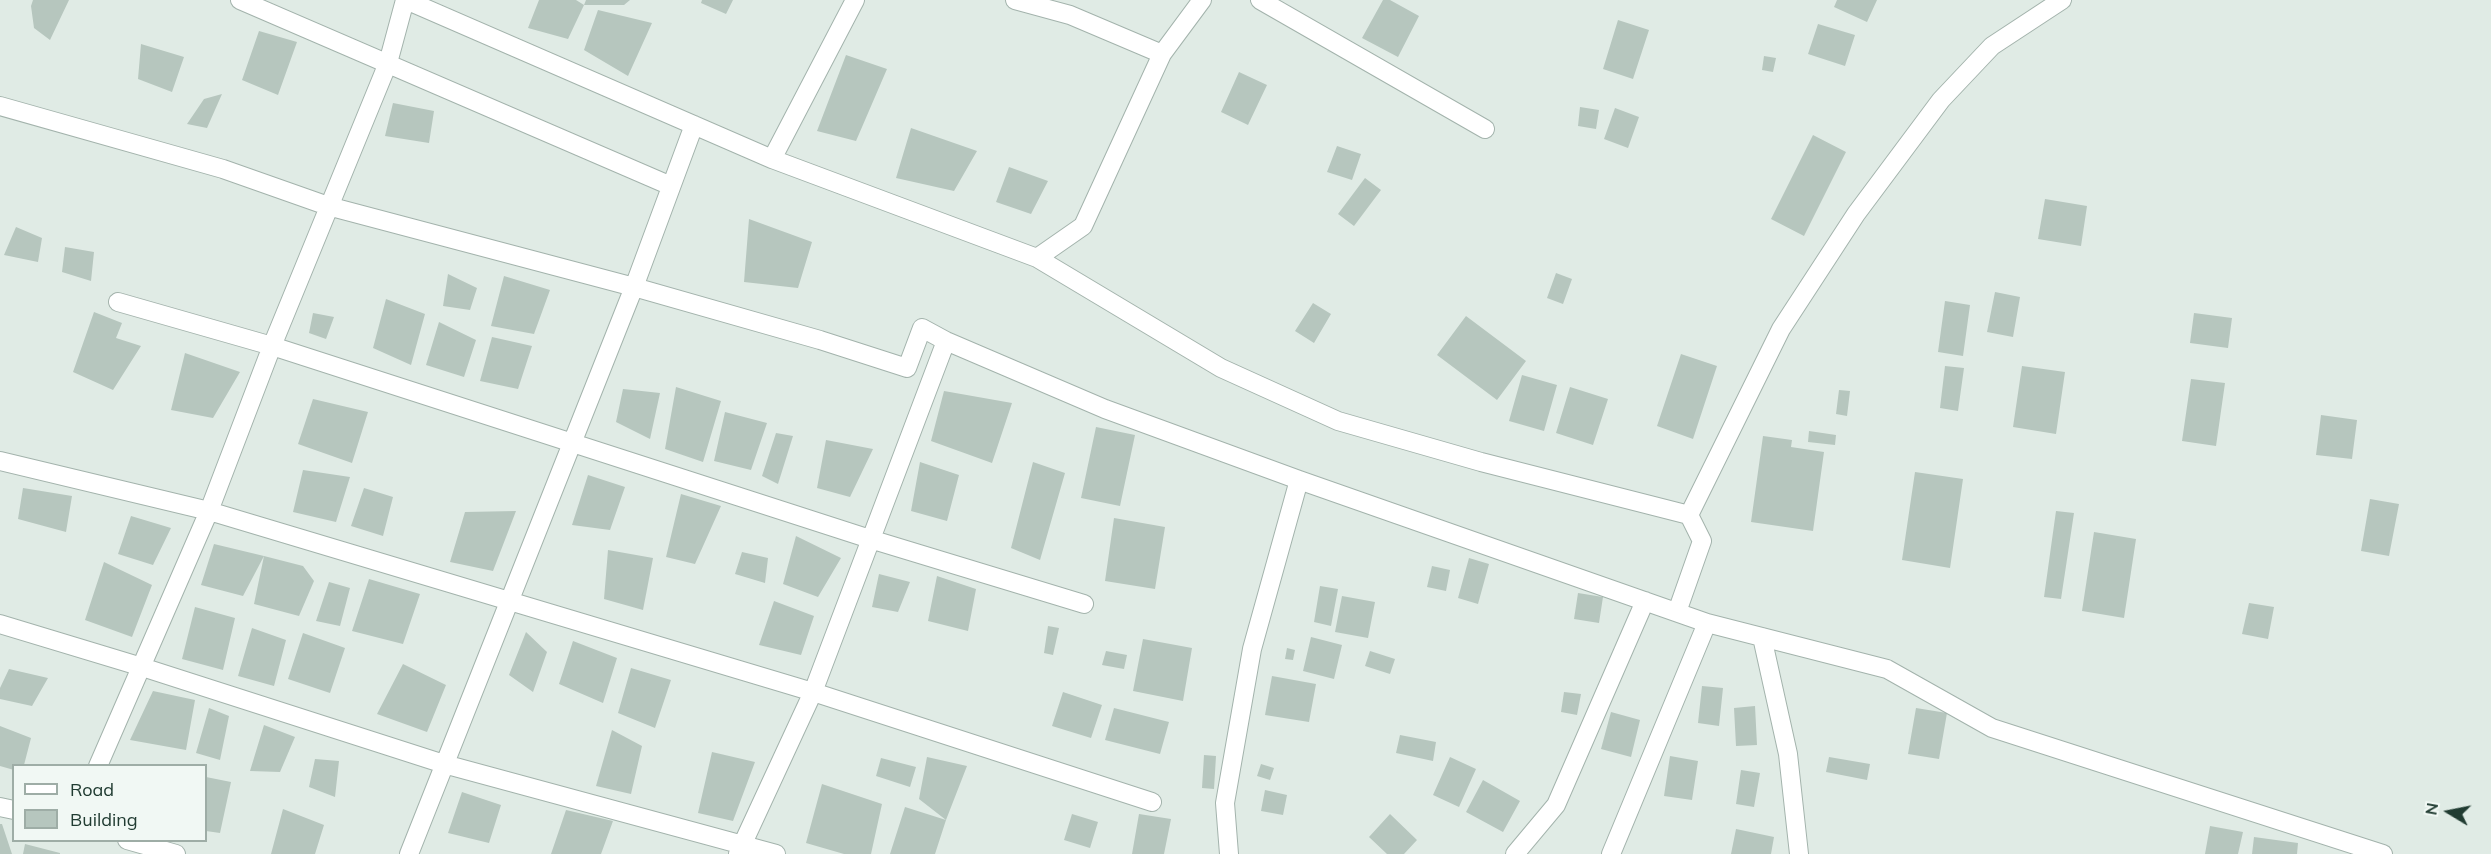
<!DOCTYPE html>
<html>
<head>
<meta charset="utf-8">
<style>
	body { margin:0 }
	#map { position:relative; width:2491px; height:854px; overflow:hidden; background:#e0ebe5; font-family:Mulish,sans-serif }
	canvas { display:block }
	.legend { position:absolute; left:12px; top:764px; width:195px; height:78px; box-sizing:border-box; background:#f1f8f4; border:2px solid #9eada6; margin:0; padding:8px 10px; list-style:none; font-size:18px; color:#213c32 }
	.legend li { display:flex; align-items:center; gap:12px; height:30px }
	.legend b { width:30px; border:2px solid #9eada6 }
	.north { position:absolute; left:2419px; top:782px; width:60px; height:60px; -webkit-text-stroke:4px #f1f8f4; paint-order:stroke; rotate:280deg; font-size:16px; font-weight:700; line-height:24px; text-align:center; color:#213c32 }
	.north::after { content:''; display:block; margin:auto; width:21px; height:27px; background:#213c32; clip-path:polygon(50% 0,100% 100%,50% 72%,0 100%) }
</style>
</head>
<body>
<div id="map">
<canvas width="2491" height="854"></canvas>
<ul class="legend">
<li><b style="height:8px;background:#fff"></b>Road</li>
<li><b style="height:16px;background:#b6c6be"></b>Building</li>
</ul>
<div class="north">N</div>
</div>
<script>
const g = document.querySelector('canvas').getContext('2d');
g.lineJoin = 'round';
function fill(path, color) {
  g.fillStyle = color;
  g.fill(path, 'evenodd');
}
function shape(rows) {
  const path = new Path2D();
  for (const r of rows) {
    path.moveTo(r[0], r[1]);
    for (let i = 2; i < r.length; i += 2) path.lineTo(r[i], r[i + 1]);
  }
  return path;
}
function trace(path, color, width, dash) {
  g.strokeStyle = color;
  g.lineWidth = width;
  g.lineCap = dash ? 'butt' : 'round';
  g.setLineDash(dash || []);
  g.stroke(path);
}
fill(shape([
	[33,0,69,0,50,40,34,28,31,6],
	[539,0,576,0,584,5,568,39,528,28],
	[586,0,630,0,624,5,584,5],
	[702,0,733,0,726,14,701,3],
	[1383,0,1390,0,1419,16,1398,57,1362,38],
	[1837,0,1877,0,1867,22,1834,7],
	[598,10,652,23,628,76,584,50],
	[1618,20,1649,30,1633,79,1603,69],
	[1818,24,1855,35,1845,66,1808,54],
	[259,31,297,42,278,95,242,80],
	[141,44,184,57,172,92,138,79],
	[846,55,887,69,856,141,817,131],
	[1764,56,1776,58,1773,72,1762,70],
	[1239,72,1267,85,1248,125,1221,112],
	[222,94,207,128,187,124,204,99],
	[393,103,434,111,429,143,385,136],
	[1580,107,1599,110,1596,129,1578,126],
	[1615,108,1639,117,1628,148,1604,139],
	[911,128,977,151,954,191,896,178],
	[1813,135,1846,152,1804,236,1771,219],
	[1337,146,1361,154,1352,180,1327,172],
	[1009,167,1048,181,1031,214,996,202],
	[1365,178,1381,190,1354,226,1338,214],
	[2045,199,2087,206,2081,246,2038,239],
	[749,219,812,242,798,288,744,282],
	[16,227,42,238,38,262,4,255],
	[65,247,94,252,91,281,62,272],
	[1556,273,1572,279,1563,304,1547,298],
	[448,274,477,288,470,310,443,306],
	[504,276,550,290,534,334,491,326],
	[1995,292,2020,297,2013,337,1987,332],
	[386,299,425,314,411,365,373,348],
	[1945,301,1970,305,1963,356,1938,352],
	[1313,303,1331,314,1314,343,1295,331],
	[94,312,122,323,116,338,141,346,113,390,73,372],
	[313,313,334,317,326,339,309,333],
	[2194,313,2232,318,2228,348,2190,343],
	[1466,316,1526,361,1497,400,1437,355],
	[439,322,476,340,464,377,426,365],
	[492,337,532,346,518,389,480,381],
	[185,353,240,372,213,418,171,410],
	[1681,354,1717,366,1693,439,1657,426],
	[1945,366,1964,368,1958,411,1940,408],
	[2022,366,2065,372,2056,434,2013,427],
	[1522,375,1557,385,1544,431,1509,421],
	[2191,379,2225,383,2216,446,2182,441],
	[676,387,721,401,703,462,665,449],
	[1570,387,1608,399,1593,445,1556,433],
	[623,389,660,393,650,439,616,422],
	[1839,390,1850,391,1847,416,1836,414],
	[944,391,1012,403,992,463,931,441],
	[313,399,368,412,352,463,298,444],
	[725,412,767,423,751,470,714,461],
	[2321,415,2357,420,2352,459,2316,455],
	[1096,427,1135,435,1120,506,1081,498],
	[1809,431,1836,435,1835,445,1808,442],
	[776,433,793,436,778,484,762,476],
	[1763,436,1792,440,1791,447,1824,452,1813,531,1751,522],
	[826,440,873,449,850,497,817,488],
	[920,462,959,475,947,521,911,511],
	[1033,462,1065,473,1040,560,1011,548],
	[303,470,350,477,336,522,293,512],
	[1915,472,1963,479,1950,568,1902,560],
	[588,475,625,487,610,530,572,525],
	[23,488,72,496,66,532,18,519],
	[364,488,393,497,383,536,351,526],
	[681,494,721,506,695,564,666,557],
	[2370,499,2399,504,2389,556,2361,551],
	[516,511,493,571,450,562,465,512],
	[2056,511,2074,513,2061,599,2044,597],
	[131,516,171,528,153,565,118,554],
	[1114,518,1165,527,1155,589,1105,581],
	[2094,532,2136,539,2124,618,2082,611],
	[796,536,841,558,818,597,783,584],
	[214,544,264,556,243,596,201,585],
	[608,550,653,558,643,610,604,599],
	[742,552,768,558,765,583,735,574],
	[264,556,303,566,314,581,299,616,254,604],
	[1469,558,1489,564,1478,604,1458,598],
	[104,562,152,585,132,637,85,620],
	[1432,566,1450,570,1446,591,1427,587],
	[879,574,910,582,898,612,872,607],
	[937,576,976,589,968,631,928,621],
	[369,579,420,594,403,644,352,631],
	[329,582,350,588,340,626,316,621],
	[1320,586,1338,589,1331,626,1314,622],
	[1578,593,1603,597,1599,623,1574,619],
	[1342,596,1375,602,1368,638,1335,632],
	[774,601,814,616,801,655,759,645],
	[2249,603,2274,607,2268,639,2242,634],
	[195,607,235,618,223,670,182,659],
	[1048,626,1059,628,1053,655,1044,653],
	[252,628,286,640,274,686,238,676],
	[526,632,547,652,533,692,509,675],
	[303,633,345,648,330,693,288,679],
	[1311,637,1342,645,1334,679,1303,671],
	[1143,639,1192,648,1183,701,1133,691],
	[573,641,617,658,603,703,559,684],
	[1287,648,1295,650,1293,660,1285,659],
	[1106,651,1127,655,1124,669,1102,665],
	[1370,651,1395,659,1390,674,1365,666],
	[403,664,446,685,427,732,377,714],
	[631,668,671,680,655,728,618,713],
	[9,669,48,678,32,706,0,699,0,688],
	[1272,676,1316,684,1309,722,1265,715],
	[1702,686,1723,688,1719,726,1698,723],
	[153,691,195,700,186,750,130,740],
	[1063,692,1102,705,1091,738,1052,726],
	[1564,692,1581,694,1577,715,1561,712],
	[1755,706,1757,745,1736,746,1734,708],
	[209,708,229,716,220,760,196,753],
	[1114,708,1169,722,1160,754,1105,740],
	[1916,708,1947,713,1939,759,1908,754],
	[1611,712,1640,720,1631,757,1601,749],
	[264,725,295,737,280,772,250,771],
	[0,726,31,738,24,765,14,765,14,770,0,766],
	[612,730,642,746,631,794,596,786],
	[1400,735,1436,742,1433,761,1396,753],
	[712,752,755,762,733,821,698,813],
	[1204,755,1216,756,1214,789,1202,788],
	[1670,756,1698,761,1692,800,1664,796],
	[927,757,967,766,946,820,919,799],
	[1450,757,1476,769,1459,807,1433,795],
	[1829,757,1870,764,1867,780,1826,772],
	[881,758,916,767,910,787,876,776],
	[315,759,339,761,335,797,309,787],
	[1261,764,1274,768,1270,780,1257,776],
	[1741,770,1760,773,1754,807,1736,804],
	[206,777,231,782,220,833,206,831],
	[1483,780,1520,801,1503,832,1466,812],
	[822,784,882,804,871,854,844,854,806,843],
	[1265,790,1287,795,1283,815,1261,811],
	[462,792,501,805,489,843,448,833],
	[905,807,946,820,935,854,890,854],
	[283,809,324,825,315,854,271,854],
	[566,810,613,821,601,854,551,854],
	[1072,814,1098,822,1090,848,1064,840],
	[1139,814,1171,819,1164,854,1132,854],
	[1390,814,1417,840,1404,854,1387,854,1369,837],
	[0,824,2,824,12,854,0,854],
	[2210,826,2243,832,2238,854,2205,854],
	[1736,829,1774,837,1771,854,1731,854],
	[2254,837,2298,843,2297,854,2252,854],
	[25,844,60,853,60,854,23,854]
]), '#b6c6be');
const minor = shape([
	[240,0,671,186],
	[406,0,772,159,855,0],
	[1260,0,1485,129],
	[1162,54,1202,0],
	[0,106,223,169,328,206,634,287,820,340,907,368,922,328,946,341,1105,409,1299,480,1707,623,1887,669,1992,728,2383,854],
	[772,159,1037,258,1083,226,1162,54,1070,15,1015,0],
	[1037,258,1221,368,1338,421,1481,462,1689,515,1702,541,1677,612],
	[118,302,272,346,870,539,1084,604],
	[0,461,209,511,813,692,1152,802],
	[1689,515,1781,329,1856,214,1941,100,1992,46,2062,0],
	[0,624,142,667,444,764,776,854],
	[1762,637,1788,754,1799,854],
	[98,766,209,511,272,346,388,63,405,0],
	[0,807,14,810],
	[127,840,176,854],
	[409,854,634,287,694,125],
	[738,854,813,692,946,341],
	[1229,854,1225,803,1252,649,1299,480],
	[1515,854,1556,805,1645,601],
	[1611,854,1707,623]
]);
trace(minor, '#a3b3ac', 20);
trace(minor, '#fff', 18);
</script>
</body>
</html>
